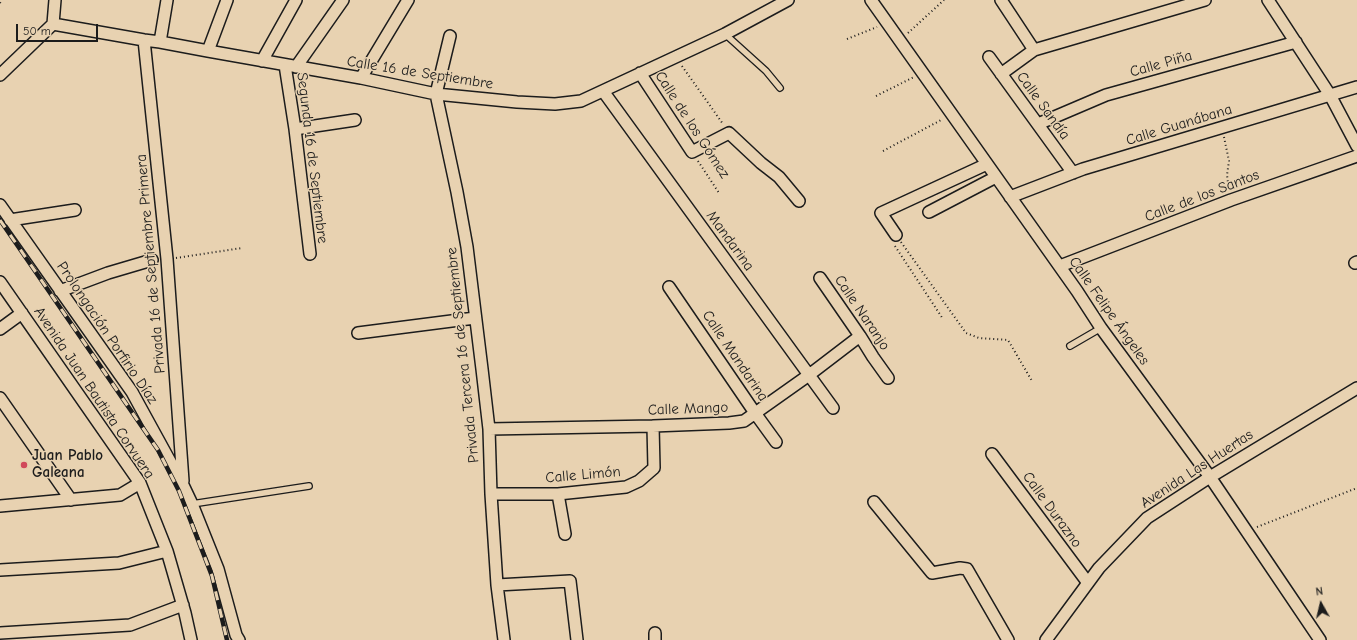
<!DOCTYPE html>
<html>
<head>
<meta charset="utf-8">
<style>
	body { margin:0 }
	#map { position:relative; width:1357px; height:640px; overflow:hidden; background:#e8d2b1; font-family:"Comic Neue",sans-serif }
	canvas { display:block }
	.north { position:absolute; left:1301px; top:584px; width:40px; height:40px; -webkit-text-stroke:3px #e8d2b1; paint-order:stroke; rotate:352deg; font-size:11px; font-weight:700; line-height:16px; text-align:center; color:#1c1c1c }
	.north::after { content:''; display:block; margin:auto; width:14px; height:18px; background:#1c1c1c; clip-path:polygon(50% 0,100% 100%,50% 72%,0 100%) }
	.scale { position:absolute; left:16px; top:24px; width:82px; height:18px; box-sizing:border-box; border:2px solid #1c1c1c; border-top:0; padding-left:5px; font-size:12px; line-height:14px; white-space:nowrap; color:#1c1c1c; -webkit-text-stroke:3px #e8d2b1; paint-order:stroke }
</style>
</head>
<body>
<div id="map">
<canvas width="1357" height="640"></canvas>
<div class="north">N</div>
<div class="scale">50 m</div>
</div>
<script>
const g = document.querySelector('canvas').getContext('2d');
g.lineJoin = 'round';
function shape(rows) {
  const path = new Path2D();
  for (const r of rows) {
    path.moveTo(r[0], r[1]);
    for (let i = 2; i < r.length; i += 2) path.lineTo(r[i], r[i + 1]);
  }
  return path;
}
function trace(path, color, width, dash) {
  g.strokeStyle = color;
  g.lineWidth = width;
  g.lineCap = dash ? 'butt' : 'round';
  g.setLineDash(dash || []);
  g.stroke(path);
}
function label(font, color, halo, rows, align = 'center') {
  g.font = font + ' "Comic Neue",sans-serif';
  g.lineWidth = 3;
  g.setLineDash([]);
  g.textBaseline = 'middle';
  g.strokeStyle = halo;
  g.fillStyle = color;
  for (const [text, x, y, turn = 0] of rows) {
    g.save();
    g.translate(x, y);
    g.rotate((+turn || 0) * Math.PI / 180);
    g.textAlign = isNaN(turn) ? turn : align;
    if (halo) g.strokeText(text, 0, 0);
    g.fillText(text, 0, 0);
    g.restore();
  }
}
const lane = shape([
	[725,34,766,71,780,88],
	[1070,346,1101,328],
	[192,504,309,486]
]);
const street = shape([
	[871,0,1077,291,1101,328,1210,477,1320,640],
	[1001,0,1034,50],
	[1268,0,1330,95,1357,146],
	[53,24,144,40,160,42,208,51,361,78,436,94,517,102,555,104,581,101,725,34,788,0],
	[450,36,436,94,457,192,467,247,482,369,489,429,491,494,497,585,504,640],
	[144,40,167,259,183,481],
	[160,42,167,0],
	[208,51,227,0],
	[989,57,1073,173],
	[262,61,296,0],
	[285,65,295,129,310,254],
	[296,67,343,0],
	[640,73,692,152,729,133,761,163,779,177,799,201],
	[1001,74,1034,50,1205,0],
	[0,75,53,24,55,0],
	[361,78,408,0],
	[603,91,809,375,833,408],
	[1038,124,1106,95,1296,42],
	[295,129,355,120],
	[1010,197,1083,169,1357,87],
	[0,205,132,392,183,485,192,504,218,569,236,635,239,640],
	[929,212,996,177],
	[10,220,75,210],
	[896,235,881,213,987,164],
	[1355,263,1357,262],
	[1060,266,1231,200,1357,156],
	[820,278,860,336,873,357,888,378],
	[0,282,140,483,167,551,185,613,191,640],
	[669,287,755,413,776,442],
	[60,291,108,273,152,260],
	[0,329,22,313],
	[358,333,475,318],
	[0,398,71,500],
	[489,429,653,426,729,423,744,421,809,375,860,336],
	[992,454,1088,583],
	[491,494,558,494,626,487,639,481,654,468,653,426],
	[558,494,565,534],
	[874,502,932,573,960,568,967,569,1008,640],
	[0,506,120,495,140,483],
	[0,570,119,563,167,551],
	[497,585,570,581,577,640],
	[0,633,130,625,183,605],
	[655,633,655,640],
	[1046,640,1099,568,1147,518,1210,477,1357,388]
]);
trace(lane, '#1c1c1c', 8);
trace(street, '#1c1c1c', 14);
trace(shape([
	[0,3,2,0],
	[908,33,944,0],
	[847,39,877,27],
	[682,66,723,124],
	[876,96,914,77],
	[1224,137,1229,161,1227,175,1229,190],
	[883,151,943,119],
	[698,161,719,193],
	[901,242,966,333,979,338,1008,340,1032,381],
	[895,246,943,319],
	[176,258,242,248],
	[1257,527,1357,488]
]), '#1c1c1c', 2, [1, 3]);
trace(lane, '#e8d2b1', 5.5);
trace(street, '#e8d2b1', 11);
const rail = shape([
	[0,220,158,450,179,491,212,576,227,640]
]);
trace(rail, '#1c1c1c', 4.5);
trace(rail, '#e8d2b1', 3, [9]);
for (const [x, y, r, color] of [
	[24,465,4,"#d1495b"]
]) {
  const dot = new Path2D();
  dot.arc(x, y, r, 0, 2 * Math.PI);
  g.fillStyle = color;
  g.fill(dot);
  trace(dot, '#e8d2b1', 1.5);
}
label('15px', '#1c1c1c', '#e8d2b1', [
	["Calle Piña",1161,64,-16],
	["Calle 16 de Septiembre",420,73,9],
	["Calle Sandía",1043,106,54],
	["Calle de los Gómez",692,125,57],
	["Calle Guanábana",1179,125,-17],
	["Segunda 16 de Septiembre",312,158,83],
	["Calle de los Santos",1202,196,-21],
	["Mandarina",730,241,54],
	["Privada 16 de Septiembre Primera",151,264,-95],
	["Calle Felipe Ángeles",1109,311,55],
	["Calle Naranjo",862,313,56],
	["Prolongación Porfirio Díaz",107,333,56],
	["Privada Tercera 16 de Septiembre",463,355,-96],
	["Calle Mandarina",735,356,56],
	["Avenida Juan Bautista Corvuera",94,393,56],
	["Calle Mango",688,409,-2],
	["Avenida Las Huertas",1197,469,-33],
	["Calle Limón",583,475,-5],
	["Calle Durazno",1052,510,54]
]);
label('bold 15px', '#1c1c1c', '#e8d2b1', [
	["Juan Pablo",32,456],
	["Galeana",32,473]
], 'left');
</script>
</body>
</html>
